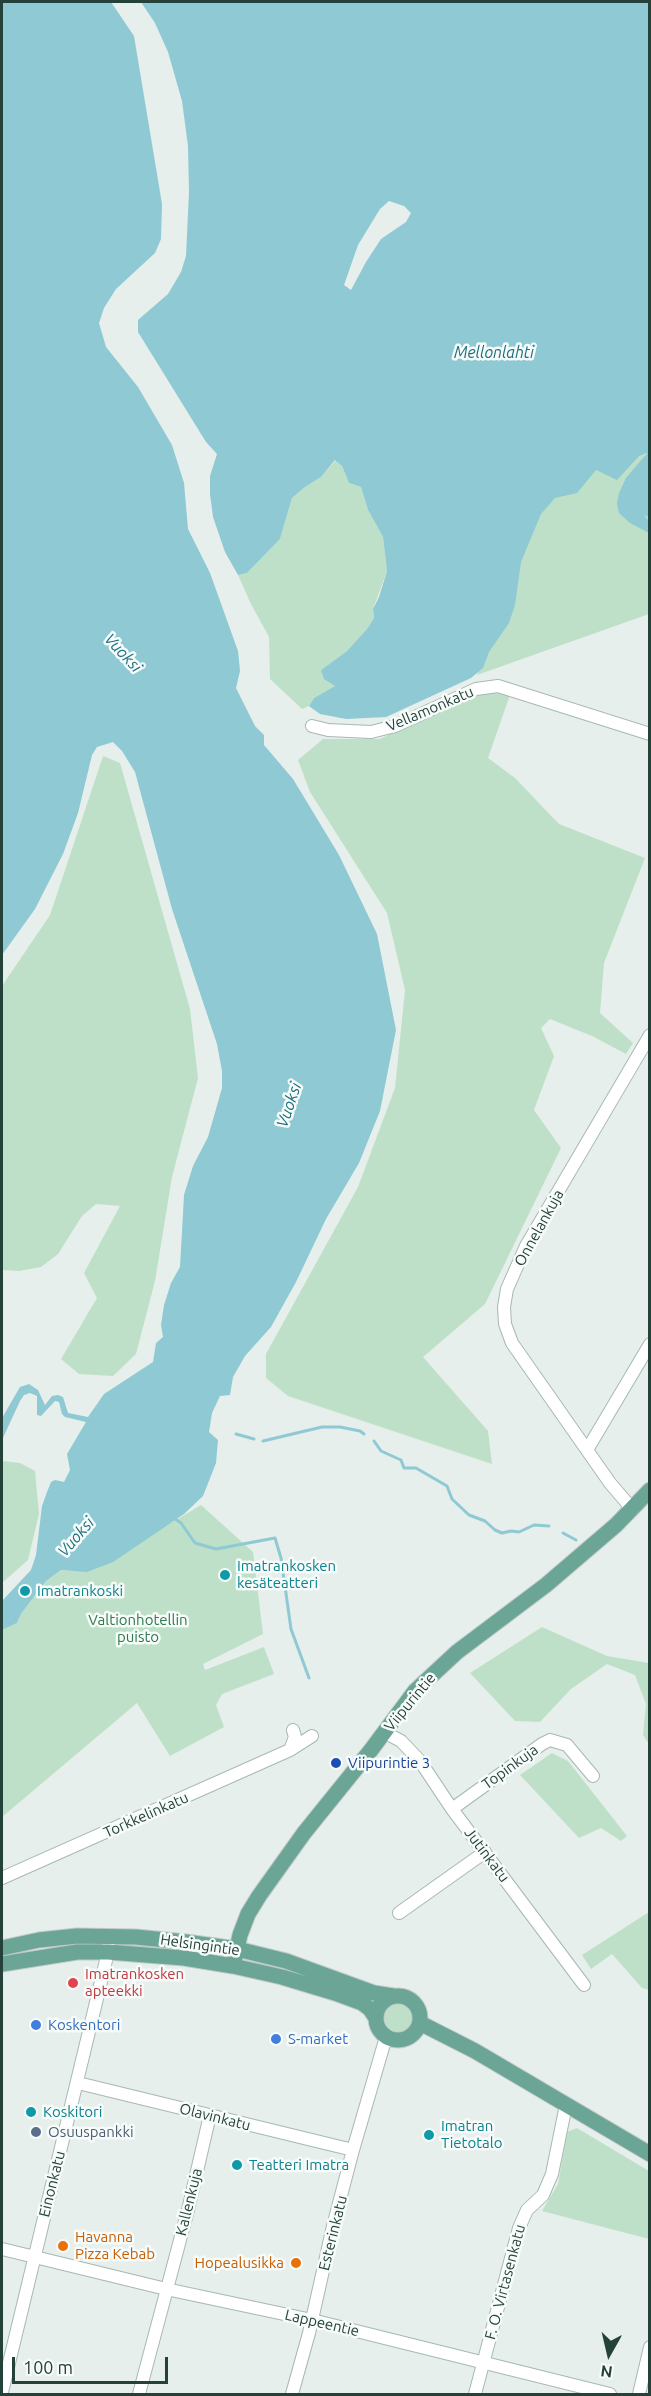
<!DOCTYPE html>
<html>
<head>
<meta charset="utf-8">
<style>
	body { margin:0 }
	#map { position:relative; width:651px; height:2396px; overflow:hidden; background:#e6efeb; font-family:Ubuntu,sans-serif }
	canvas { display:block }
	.frame { position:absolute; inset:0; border:3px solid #24423a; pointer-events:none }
	.north { position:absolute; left:579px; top:2324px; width:60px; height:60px; -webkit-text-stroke:4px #f7fbf9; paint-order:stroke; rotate:188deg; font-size:16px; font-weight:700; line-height:24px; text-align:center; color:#24423a }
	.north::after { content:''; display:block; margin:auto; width:21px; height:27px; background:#24423a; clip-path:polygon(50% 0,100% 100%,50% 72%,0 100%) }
	.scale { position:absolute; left:12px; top:2357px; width:156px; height:27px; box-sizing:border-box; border:3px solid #24423a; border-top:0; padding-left:8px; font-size:18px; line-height:21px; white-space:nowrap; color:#24423a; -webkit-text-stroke:4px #f7fbf9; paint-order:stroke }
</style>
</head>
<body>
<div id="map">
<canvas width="651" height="2396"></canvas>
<div class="frame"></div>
<div class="north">N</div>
<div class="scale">100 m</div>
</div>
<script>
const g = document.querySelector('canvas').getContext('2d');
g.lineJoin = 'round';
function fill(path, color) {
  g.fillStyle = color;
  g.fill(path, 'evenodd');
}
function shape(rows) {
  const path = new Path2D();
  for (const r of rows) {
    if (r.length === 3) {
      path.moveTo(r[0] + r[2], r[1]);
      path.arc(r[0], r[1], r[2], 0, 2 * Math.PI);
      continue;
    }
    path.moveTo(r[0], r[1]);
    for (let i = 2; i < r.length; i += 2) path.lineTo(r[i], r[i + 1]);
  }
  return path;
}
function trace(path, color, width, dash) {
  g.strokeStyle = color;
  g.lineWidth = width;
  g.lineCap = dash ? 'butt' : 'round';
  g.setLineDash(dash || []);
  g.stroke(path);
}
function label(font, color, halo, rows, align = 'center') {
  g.font = font + ' Ubuntu,sans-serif';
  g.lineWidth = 5;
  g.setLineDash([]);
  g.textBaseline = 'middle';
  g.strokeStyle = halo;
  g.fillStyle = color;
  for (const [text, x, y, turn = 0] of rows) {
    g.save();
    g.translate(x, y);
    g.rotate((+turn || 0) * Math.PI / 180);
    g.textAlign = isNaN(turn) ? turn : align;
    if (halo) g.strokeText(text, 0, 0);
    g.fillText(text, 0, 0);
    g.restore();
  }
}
fill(shape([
	[649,448,633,473,649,492,649,614,477,675,529,517,600,462],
	[336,460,342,466,349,483,361,487,368,510,383,537,387,571,373,609,374,618,367,629,347,651,321,670,335,686,314,698,309,706,302,709,270,679,269,637,251,604,238,575,247,573,280,539,292,498,305,487,321,477],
	[479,691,510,695,488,758,515,778,559,824,645,858,604,963,600,1013,633,1043,626,1054,592,1036,550,1019,541,1028,554,1056,534,1110,561,1148,485,1304,423,1357,488,1431,492,1464,288,1396,266,1378,266,1354,358,1187,395,1088,405,990,387,913,310,792,298,760,323,739,380,739],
	[103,756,120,763,190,1009,198,1078,172,1177,155,1281,136,1354,113,1376,79,1374,61,1359,97,1298,84,1273,120,1206,96,1204,82,1216,58,1254,41,1267,19,1271,2,1270,2,986,50,915],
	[2,1461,20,1463,35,1471,39,1514,28,1560,2,1583],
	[201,1505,253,1552,263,1634,203,1664,205,1670,264,1647,274,1674,222,1694,216,1705,224,1727,170,1756,137,1703,2,1817,2,1630,17,1623,21,1614,46,1581,61,1570,71,1571,176,1520],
	[542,1627,607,1656,649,1663,649,1744,643,1735,646,1704,635,1675,607,1664,571,1689,540,1722,515,1721,470,1673],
	[552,1753,568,1761,627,1836,621,1841,601,1828,579,1838,520,1775],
	[649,1912,649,1990,642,1988,612,1954,591,1969,582,1955],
	[399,2017,15],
	[577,2128,649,2171,649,2239,542,2211,558,2184,567,2132]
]), '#bfe0c8');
fill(shape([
	[2,2,111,2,134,36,162,204,161,239,155,253,116,289,104,308,99,323,106,347,138,387,172,445,184,483,188,529,210,573,238,651,240,671,236,688,255,726,264,735,264,745,293,779,339,855,377,934,396,1030,380,1111,359,1163,326,1219,296,1282,271,1327,245,1356,233,1377,230,1395,220,1396,212,1413,209,1432,218,1440,216,1463,203,1496,184,1514,113,1562,87,1572,61,1570,46,1581,21,1614,17,1623,2,1630,2,1601,31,1570,36,1555,42,1506,47,1492,51,1482,55,1480,64,1482,70,1470,67,1454,86,1422,65,1417,62,1414,59,1402,55,1401,41,1416,37,1415,37,1396,30,1393,24,1395,20,1401,2,1440,2,1418,20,1387,29,1384,38,1390,45,1405,52,1396,58,1395,63,1397,68,1413,88,1417,104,1394,153,1362,156,1343,163,1337,161,1325,164,1305,171,1283,180,1267,184,1195,193,1166,208,1137,222,1088,222,1071,217,1044,172,909,135,772,122,751,113,742,97,747,92,755,78,813,63,854,35,909,2,955],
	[141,2,649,2,649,517,644,515,649,521,649,533,630,523,619,513,617,504,619,493,626,478,647,453,639,456,617,480,596,470,577,493,555,498,541,514,521,562,515,605,509,623,489,652,483,668,471,678,386,717,346,719,320,714,309,706,314,698,335,686,324,679,321,670,347,651,367,629,374,618,373,609,379,597,387,571,383,537,368,510,361,487,349,483,342,466,335,460,321,477,305,487,292,498,280,539,247,573,238,575,225,552,213,517,210,494,210,476,217,454,206,442,138,332,138,320,168,294,181,272,186,256,189,192,188,146,182,101,168,52,155,23],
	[389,201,404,206,411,213,406,222,381,239,366,262,351,290,344,285,358,245,380,209]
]), '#8ec9d4');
trace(shape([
	[236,1434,254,1439],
	[263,1441,322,1427,340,1427,360,1431,364,1434],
	[374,1441,381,1451,401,1460,404,1468,416,1468,447,1486,452,1499,469,1515,485,1521,495,1530,502,1533,511,1531,519,1532,534,1525,549,1526],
	[175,1519,181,1523,195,1543,216,1549,275,1538,281,1558,291,1629,309,1678],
	[563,1533,576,1540]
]), '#8ec9d4', 3);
const minor = shape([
	[312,726,328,730,371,732,395,726,476,689,498,686,650,734],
	[587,1450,650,1344],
	[633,1510,610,1483,512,1343,505,1324,504,1307,507,1289,526,1246,650,1035],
	[384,1732,401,1741,420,1761,452,1809,584,1985],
	[290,1750,295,1737,293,1730],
	[452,1809,542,1744,550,1740,567,1745,593,1776],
	[2,1878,290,1750,312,1736],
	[399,1913,485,1852],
	[78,2083,353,2150],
	[2,2249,166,2289,312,2320,610,2394],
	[2,2392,99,1990,108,1952,109,1935],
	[139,2394,188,2210,210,2115],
	[292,2394,309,2333,333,2226,353,2150,386,2037],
	[475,2394,519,2228,527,2210,543,2195,552,2174,566,2105],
	[639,2394,650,2347]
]);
const major = shape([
	[2,1948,39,1940,77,1936,136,1937,186,1942,237,1949,286,1961,374,1993,393,1996],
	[2,1964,77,1952,108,1952,184,1958,233,1966,282,1977,335,1993,362,2003,370,2009,376,2018],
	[233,1966,240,1935,248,1914,259,1896,304,1833,371,1750,415,1691,457,1652,546,1585,616,1525,650,1490],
	[398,2018,22],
	[420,2023,475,2051,650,2154]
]);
trace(minor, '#a8b8b2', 14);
trace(major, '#c2cac8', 17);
trace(minor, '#fff', 12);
trace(major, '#6aa596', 15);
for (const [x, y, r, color] of [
	[225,1575,6,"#0f9aa8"],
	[25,1591,6,"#0f9aa8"],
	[336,1763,6,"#1a4fb4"],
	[73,1983,6,"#e0444e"],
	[36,2025,6,"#3f7fe0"],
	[276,2039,6,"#3f7fe0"],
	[31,2112,6,"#0f9aa8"],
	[36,2132,6,"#5c6f8a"],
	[429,2135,6,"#0f9aa8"],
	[237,2165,6,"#0f9aa8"],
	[63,2246,6,"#e8710a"],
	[296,2263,6,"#e8710a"]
]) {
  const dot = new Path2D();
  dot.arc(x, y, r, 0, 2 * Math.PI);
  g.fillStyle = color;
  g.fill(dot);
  trace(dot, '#f7fbf9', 2);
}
label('15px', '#24423a', '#f7fbf9', [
	["Vellamonkatu",430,709,-23],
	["Onnelankuja",539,1228,-61],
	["Viipurintie",410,1702,-50],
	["Topinkuja",510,1767,-36],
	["Torkkelinkatu",146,1815,-24],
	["Jutinkatu",487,1855,53],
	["Helsingintie",200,1945,8],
	["Olavinkatu",215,2117,14],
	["Einonkatu",52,2184,-76],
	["Kallenkuja",189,2202,-76],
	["Esterinkatu",333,2233,-76],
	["F. O. Virtasenkatu",505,2282,-75],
	["Lappeentie",322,2323,13]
]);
label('15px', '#0d838f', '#f7fbf9', [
	["Imatrankosken",237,1566],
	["kesäteatteri",237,1583],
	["Imatrankoski",37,1591],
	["Koskitori",43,2112],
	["Imatran",441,2126],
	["Tietotalo",441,2143],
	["Teatteri Imatra",249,2165]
], 'left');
label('15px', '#2d7a4b', '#f7fbf9', [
	["Valtionhotellin",138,1620],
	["puisto",138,1637]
]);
label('15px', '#164399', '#f7fbf9', [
	["Viipurintie 3",348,1763]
], 'left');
label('15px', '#be3a42', '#f7fbf9', [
	["Imatrankosken",85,1974],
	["apteekki",85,1991]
], 'left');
label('15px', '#366cbe', '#f7fbf9', [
	["Koskentori",48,2025],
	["S-market",288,2039]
], 'left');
label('15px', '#4e5e75', '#f7fbf9', [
	["Osuuspankki",48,2132]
], 'left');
label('15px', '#c56008', '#f7fbf9', [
	["Havanna",75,2237],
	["Pizza Kebab",75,2254],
	["Hopealusikka",284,2263,"right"]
], 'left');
label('italic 16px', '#1c6f80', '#f7fbf9', [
	["Mellonlahti",494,353],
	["Vuoksi",123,653,47],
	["Vuoksi",289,1105,-71],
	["Vuoksi",76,1537,-49]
]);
</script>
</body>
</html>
